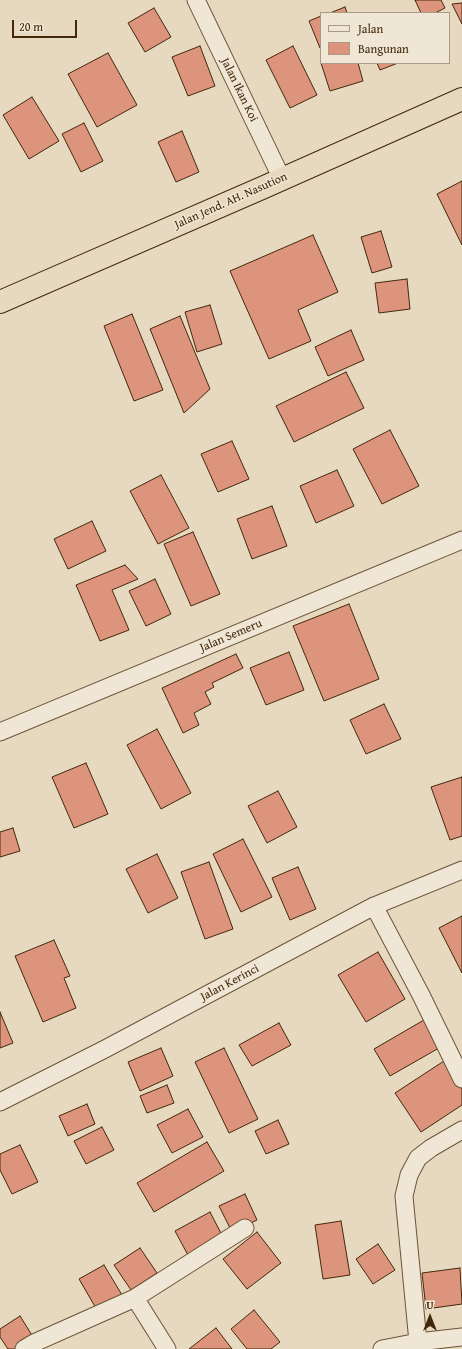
<!DOCTYPE html>
<html>
<head>
<meta charset="utf-8">
<style>
	body { margin:0 }
	#map { position:relative; width:462px; height:1349px; overflow:hidden; background:#e6d9bf; font-family:"Gentium Book Plus",serif }
	canvas { display:block }
	.legend { position:absolute; left:320px; top:12px; width:130px; height:52px; box-sizing:border-box; background:#efe6d5; border:1px solid #aa9a84; margin:0; padding:5px 7px; list-style:none; font-size:12px; color:#43280a }
	.legend li { display:flex; align-items:center; gap:8px; height:20px }
	.legend b { width:20px; border:1px solid #aa9a84 }
	.north { position:absolute; left:410px; top:1297px; width:40px; height:40px; -webkit-text-stroke:3px #efe6d5; paint-order:stroke; rotate:0deg; font-size:11px; font-weight:700; line-height:16px; text-align:center; color:#43280a }
	.north::after { content:''; display:block; margin:auto; width:14px; height:18px; background:#43280a; clip-path:polygon(50% 0,100% 100%,50% 72%,0 100%) }
	.scale { position:absolute; left:12px; top:20px; width:65px; height:18px; box-sizing:border-box; border:2px solid #43280a; border-top:0; padding-left:5px; font-size:12px; line-height:14px; white-space:nowrap; color:#43280a; -webkit-text-stroke:3px #efe6d5; paint-order:stroke }
</style>
</head>
<body>
<div id="map">
<canvas width="462" height="1349"></canvas>
<ul class="legend">
<li><b style="height:5px;background:#efe6d5"></b>Jalan</li>
<li><b style="height:11px;background:#dc947d"></b>Bangunan</li>
</ul>
<div class="north">U</div>
<div class="scale">20 m</div>
</div>
<script>
const g = document.querySelector('canvas').getContext('2d');
g.lineJoin = 'round';
function fill(path, color) {
  g.fillStyle = color;
  g.fill(path, 'evenodd');
}
function shape(rows) {
  const path = new Path2D();
  for (const r of rows) {
    path.moveTo(r[0], r[1]);
    for (let i = 2; i < r.length; i += 2) path.lineTo(r[i], r[i + 1]);
  }
  return path;
}
function trace(path, color, width, dash) {
  g.strokeStyle = color;
  g.lineWidth = width;
  g.lineCap = dash ? 'butt' : 'round';
  g.setLineDash(dash || []);
  g.stroke(path);
}
function label(font, color, halo, rows, align = 'center') {
  g.font = font + ' "Gentium Book Plus",serif';
  g.lineWidth = 3;
  g.setLineDash([]);
  g.textBaseline = 'middle';
  g.strokeStyle = halo;
  g.fillStyle = color;
  for (const [text, x, y, turn = 0] of rows) {
    g.save();
    g.translate(x, y);
    g.rotate((+turn || 0) * Math.PI / 180);
    g.textAlign = isNaN(turn) ? turn : align;
    if (halo) g.strokeText(text, 0, 0);
    g.fillText(text, 0, 0);
    g.restore();
  }
}
const building = shape([
	[415,0,441,0,445,8,435,13,421,13,415,0],
	[462,3,462,24,452,4,462,3],
	[345,7,347,13,330,13,345,7],
	[154,8,171,37,145,52,128,23,154,8],
	[321,16,321,48,320,48,309,21,321,16],
	[200,46,215,86,188,96,172,57,200,46],
	[293,46,317,95,290,108,266,60,293,46],
	[108,53,137,105,97,127,68,74,108,53],
	[321,63,358,63,363,81,330,91,321,63],
	[377,63,398,63,380,70,377,63],
	[32,97,59,141,29,159,3,115,32,97],
	[84,123,103,161,81,172,62,134,84,123],
	[182,131,199,172,176,182,158,142,182,131],
	[462,181,462,245,437,194,462,181],
	[381,231,392,267,372,273,361,237,381,231],
	[313,235,338,292,298,310,311,341,269,359,230,271,313,235],
	[407,279,410,309,379,313,375,283,407,279],
	[210,305,222,344,197,352,185,312,210,305],
	[132,314,163,390,134,401,104,326,132,314],
	[180,316,210,389,184,413,150,329,180,316],
	[351,330,364,360,328,376,315,347,351,330],
	[346,372,364,408,294,442,276,406,346,372],
	[390,430,419,486,382,504,353,449,390,430],
	[232,441,249,479,218,492,201,454,232,441],
	[337,470,354,506,316,523,300,486,337,470],
	[161,475,189,528,158,544,130,491,161,475],
	[272,506,287,546,252,559,237,519,272,506],
	[92,521,106,551,68,569,54,539,92,521],
	[193,532,220,594,191,606,164,544,193,532],
	[125,565,138,579,112,590,129,630,100,641,76,585,125,565],
	[155,579,171,614,146,626,129,591,155,579],
	[349,604,379,679,324,701,293,626,349,604],
	[289,652,304,690,266,705,250,668,289,652],
	[236,654,243,668,212,683,214,687,205,692,211,704,194,713,199,725,183,733,162,688,236,654],
	[384,704,401,739,366,754,350,720,384,704],
	[157,729,191,793,161,809,127,745,157,729],
	[86,763,108,814,74,828,52,777,86,763],
	[462,777,462,836,450,840,431,787,462,777],
	[278,791,297,827,267,843,248,806,278,791],
	[13,828,20,851,0,857,0,832,13,828],
	[243,839,272,897,241,912,213,854,243,839],
	[157,854,178,898,148,913,126,869,157,854],
	[209,862,233,929,205,939,181,872,209,862],
	[298,867,316,909,290,920,272,878,298,867],
	[462,916,462,973,439,928,462,916],
	[54,940,70,976,64,978,76,1008,43,1022,15,956,54,940],
	[378,952,405,999,366,1022,338,975,378,952],
	[0,1012,13,1043,0,1048,0,1012],
	[424,1020,439,1048,390,1076,374,1049,424,1020],
	[279,1023,291,1045,252,1066,239,1045,279,1023],
	[161,1048,173,1076,140,1091,128,1062,161,1048],
	[224,1048,258,1119,229,1133,195,1062,224,1048],
	[444,1061,462,1089,462,1105,421,1132,395,1093,444,1061],
	[167,1085,174,1103,147,1113,140,1096,167,1085],
	[87,1104,95,1124,68,1136,59,1116,87,1104],
	[188,1109,203,1137,172,1153,157,1125,188,1109],
	[278,1120,289,1144,266,1154,255,1131,278,1120],
	[102,1127,114,1150,86,1164,74,1141,102,1127],
	[207,1142,224,1171,154,1212,137,1183,207,1142],
	[20,1145,38,1182,12,1194,0,1170,0,1154,20,1145],
	[245,1194,257,1220,232,1232,219,1206,245,1194],
	[210,1212,224,1239,189,1257,175,1231,210,1212],
	[341,1221,350,1275,323,1279,315,1225,341,1221],
	[257,1232,281,1263,247,1289,223,1259,257,1232],
	[378,1244,395,1270,373,1284,356,1259,378,1244],
	[140,1248,157,1273,131,1290,114,1265,140,1248],
	[104,1265,122,1295,97,1310,79,1279,104,1265],
	[460,1268,462,1304,426,1309,422,1273,460,1268],
	[254,1310,280,1342,271,1349,247,1349,231,1329,254,1310],
	[20,1316,35,1340,21,1349,8,1349,0,1337,0,1329,20,1316],
	[216,1328,232,1349,189,1349,216,1328]
]);
fill(building, '#dc947d');
trace(building, '#43280a', 1);
const minor = shape([
	[196,0,282,179],
	[0,732,462,540],
	[374,906,421,995,462,1079],
	[0,1102,105,1049,374,906,462,870],
	[135,1298,167,1349],
	[418,1342,404,1196,409,1175,418,1158,431,1148,462,1130],
	[24,1349,34,1343,135,1298,245,1228],
	[382,1349,418,1342,462,1337]
]);
const trunk = shape([
	[0,302,262,188,462,99]
]);
trace(minor, '#6c5437', 19);
trace(trunk, '#43280a', 24);
trace(minor, '#efe6d5', 17);
trace(trunk, '#e6d9bf', 22);
label('12px', '#43280a', '#efe6d5', [
	["Jalan Ikan Koi",239,90,64],
	["Jalan Jend. AH. Nasution",231,201,-24],
	["Jalan Semeru",231,636,-23],
	["Jalan Kerinci",230,983,-28]
]);
</script>
</body>
</html>
